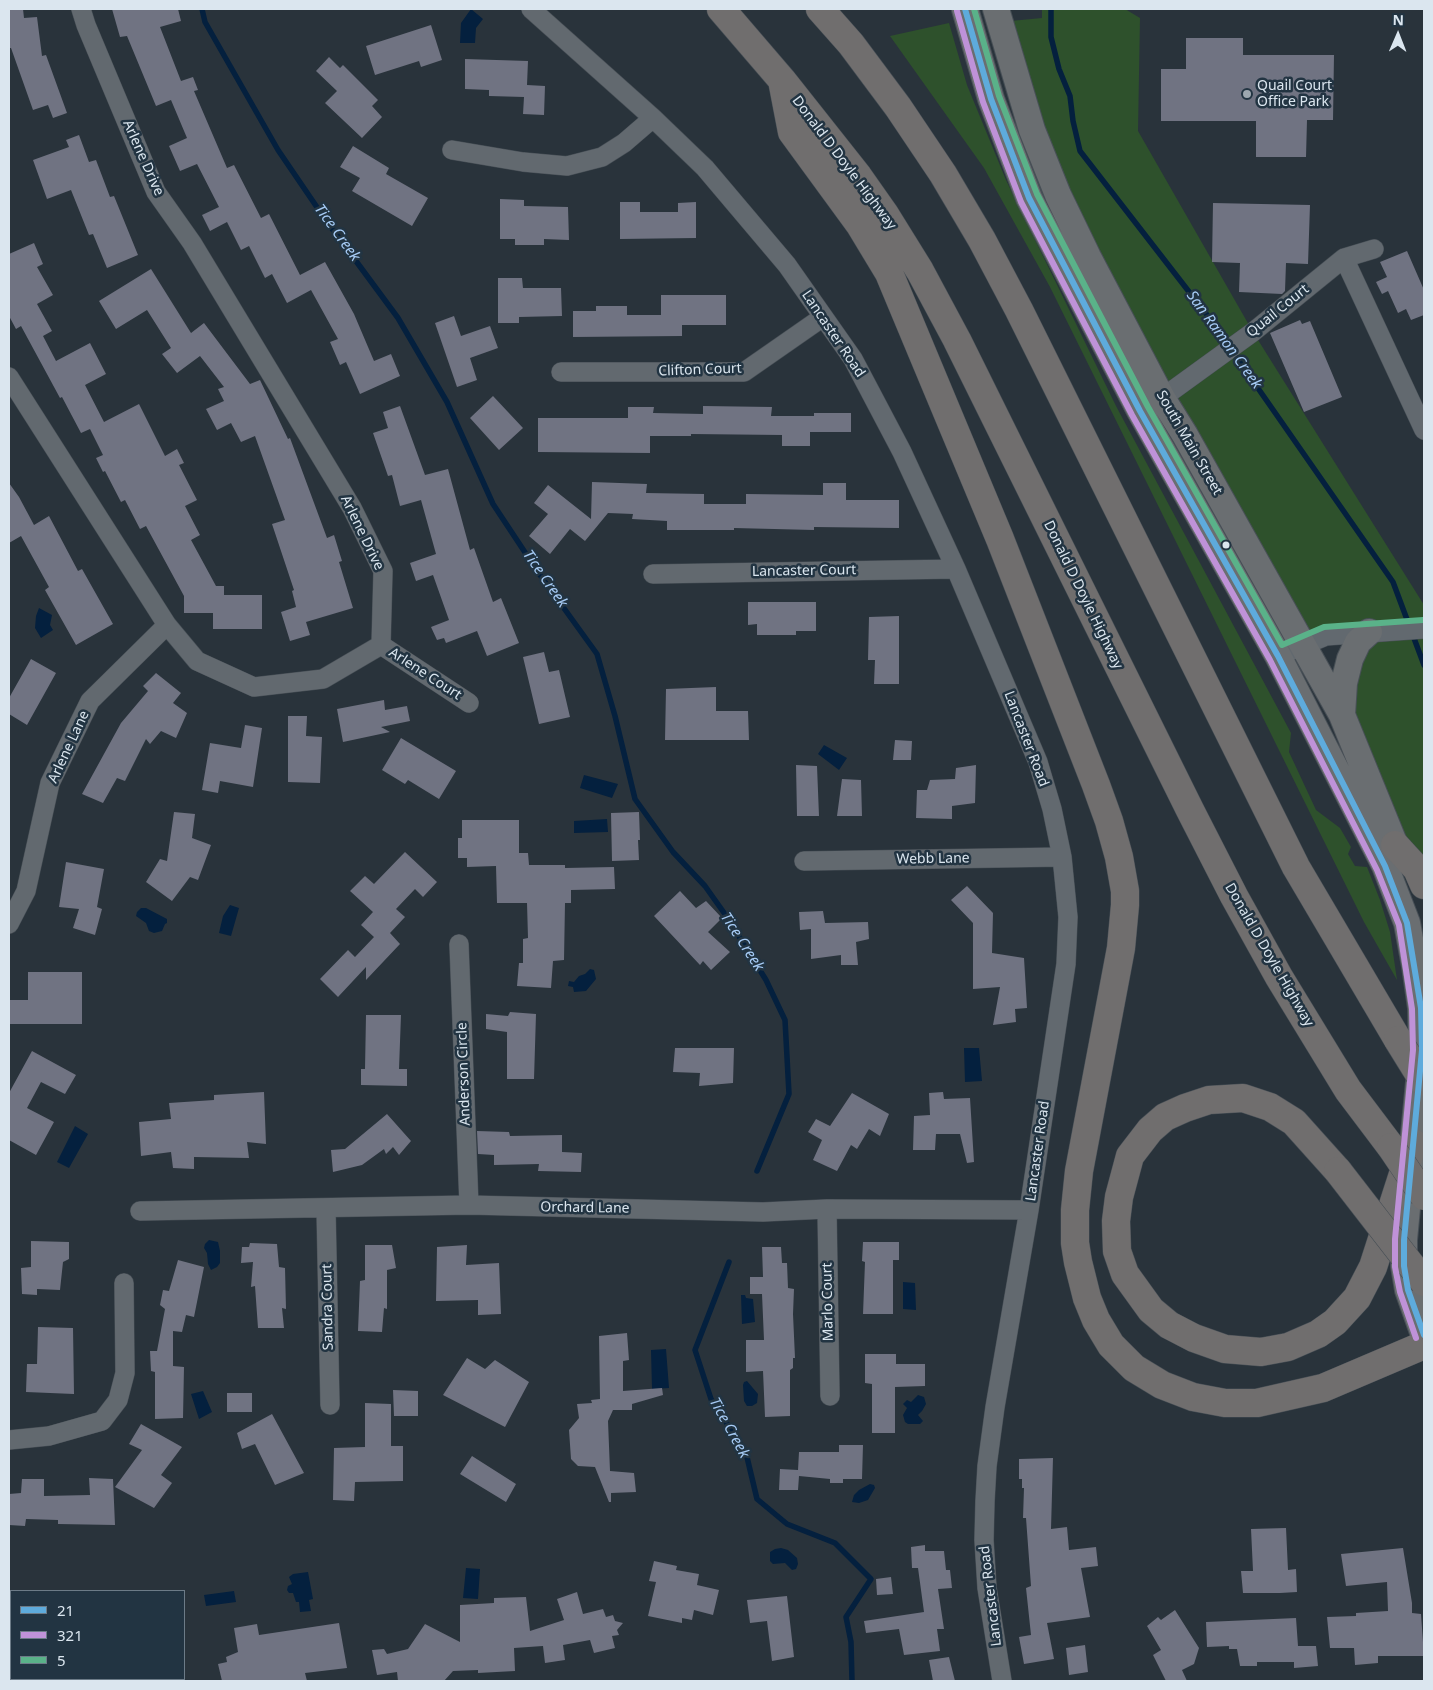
<!DOCTYPE html>
<html>
<head>
<meta charset="utf-8">
<style>
	body { margin:0 }
	#map { position:relative; width:1433px; height:1690px; overflow:hidden; background:#29333b; font-family:"Noto Sans",sans-serif }
	canvas { display:block }
	.frame { position:absolute; inset:0; border:10px solid #dbe6ef; pointer-events:none }
	.legend { position:absolute; left:10px; top:1590px; width:175px; height:90px; box-sizing:border-box; background:#223442; border:1px solid #6c7b87; margin:0; padding:6px 9px; list-style:none; font-size:15px; color:#dbe6ef }
	.legend li { display:flex; align-items:center; gap:10px; height:25px }
	.legend b { width:25px; border:1px solid #6c7b87 }
	.north { position:absolute; left:1373px; top:10px; width:50px; height:50px; -webkit-text-stroke:4px #223442; paint-order:stroke; rotate:1deg; font-size:14px; font-weight:700; line-height:20px; text-align:center; color:#dbe6ef }
	.north::after { content:''; display:block; margin:auto; width:18px; height:22px; background:#dbe6ef; clip-path:polygon(50% 0,100% 100%,50% 72%,0 100%) }
</style>
</head>
<body>
<div id="map">
<canvas width="1433" height="1690"></canvas>
<div class="frame"></div>
<ul class="legend">
<li><b style="height:6px;background:#5eabdc"></b>21</li>
<li><b style="height:6px;background:#bf92d8"></b>321</li>
<li><b style="height:6px;background:#5ab289"></b>5</li>
</ul>
<div class="north">N</div>
</div>
<script>
const g = document.querySelector('canvas').getContext('2d');
g.lineJoin = 'round';
function fill(path, color) {
  g.fillStyle = color;
  g.fill(path, 'evenodd');
}
function shape(rows) {
  const path = new Path2D();
  for (const r of rows) {
    path.moveTo(r[0], r[1]);
    for (let i = 2; i < r.length; i += 2) path.lineTo(r[i], r[i + 1]);
  }
  return path;
}
function trace(path, color, width, dash) {
  g.strokeStyle = color;
  g.lineWidth = width;
  g.lineCap = dash ? 'butt' : 'round';
  g.setLineDash(dash || []);
  g.stroke(path);
}
function label(font, color, halo, rows, align = 'center') {
  g.font = font + ' "Noto Sans",sans-serif';
  g.lineWidth = 5;
  g.setLineDash([]);
  g.textBaseline = 'middle';
  g.strokeStyle = halo;
  g.fillStyle = color;
  for (const [text, x, y, turn = 0] of rows) {
    g.save();
    g.translate(x, y);
    g.rotate((+turn || 0) * Math.PI / 180);
    g.textAlign = isNaN(turn) ? turn : align;
    if (halo) g.strokeText(text, 0, 0);
    g.fillText(text, 0, 0);
    g.restore();
  }
}
fill(shape([
	[1042,9,1125,9,1140,18,1138,131,1253,332,1424,605,1424,885,1342,715,1358,642,1303,645,1088,257,1000,22,1042,18],
	[949,23,967,85,1006,180,1116,406,1291,733,1289,752,1316,810,1340,828,1351,847,1348,854,1355,866,1367,867,1380,900,1390,932,1397,980,1364,922,1050,287,984,168,890,36]
]), '#2e512c');
fill(shape([
	[471,9,483,19,476,28,475,43,460,43,461,23],
	[39,608,52,615,50,625,53,630,41,638,35,628,36,616],
	[824,745,847,758,839,770,818,754],
	[584,775,618,784,612,798,580,788],
	[607,819,608,832,574,833,574,821],
	[230,905,239,908,231,936,219,933,223,916],
	[141,908,146,908,167,919,167,923,165,924,162,931,154,933,149,931,146,923,136,916,137,912],
	[590,969,594,970,596,979,586,991,574,992,573,987,568,986,569,981,574,982,579,976,585,974],
	[964,1048,979,1048,982,1081,965,1082],
	[75,1126,88,1134,69,1168,57,1162],
	[209,1240,218,1242,220,1251,220,1263,217,1267,211,1270,208,1264,207,1253,204,1248,205,1244],
	[903,1282,915,1283,916,1310,903,1309],
	[741,1295,745,1295,746,1298,753,1299,755,1322,742,1324],
	[666,1349,669,1388,652,1389,651,1350],
	[747,1381,758,1394,757,1403,752,1406,747,1406,744,1401,743,1385,744,1382],
	[203,1391,212,1412,199,1419,191,1394],
	[918,1395,924,1397,926,1404,922,1411,918,1415,923,1421,920,1424,908,1424,905,1422,903,1415,907,1408,903,1404,907,1400,911,1402],
	[870,1484,874,1485,875,1488,868,1500,859,1503,852,1502,854,1495,859,1490],
	[781,1548,788,1550,797,1558,798,1564,796,1569,792,1570,785,1563,773,1564,770,1561,770,1552,775,1549],
	[466,1568,480,1569,478,1599,463,1598],
	[308,1572,313,1599,309,1600,311,1611,300,1612,299,1602,296,1602,293,1593,289,1593,287,1590,288,1586,292,1584,289,1577,293,1574],
	[234,1591,236,1602,206,1606,204,1595]
]), '#04203e');
trace(shape([
	[202,9,205,22,278,150,325,219,398,318,447,402,493,504,540,575,597,654,615,716,635,799,673,852,705,886,727,917,766,980,785,1020,789,1094,757,1171],
	[1051,9,1051,37,1059,69,1070,96,1073,121,1080,151,1207,315,1393,582,1424,665],
	[729,1262,695,1350,711,1399,746,1453,757,1499,787,1524,835,1543,871,1579,846,1617,851,1642,852,1681]
]), '#04203e', 5.5);
fill(shape([
	[9,9,23,9,24,18,37,17,42,56,46,55,67,113,53,118,48,105,33,110,11,48,9,48],
	[112,9,178,9,181,21,160,27,181,81,193,77,198,90,194,91,227,168,234,165,261,218,269,214,300,275,325,262,354,314,374,361,391,354,400,376,360,394,346,362,340,365,330,342,338,339,311,290,287,303,272,274,265,278,249,246,241,250,227,222,210,231,202,215,219,207,197,164,180,171,169,146,187,138,171,100,156,106,127,36,120,37],
	[431,25,442,60,421,67,419,61,375,75,366,46],
	[1186,38,1243,38,1243,55,1334,55,1333,120,1307,120,1306,157,1256,157,1256,121,1161,121,1161,69,1186,69],
	[329,57,340,68,343,65,378,100,372,106,382,117,362,138,325,103,337,91,316,71],
	[465,59,528,61,527,85,545,86,544,115,523,114,524,97,489,96,489,90,465,89],
	[79,135,89,162,96,160,110,197,114,196,138,255,107,268,93,234,89,235,71,190,47,199,33,160,69,147,66,140],
	[353,146,389,168,386,174,428,198,412,226,352,191,360,178,340,167],
	[500,199,524,200,524,206,568,207,569,240,544,239,544,245,515,245,515,239,500,239],
	[620,202,640,202,640,212,678,212,678,203,696,202,696,238,620,239],
	[1213,203,1310,205,1308,264,1286,263,1285,291,1282,294,1239,292,1240,263,1212,262],
	[34,243,43,264,37,267,53,295,37,304,52,331,43,336,56,361,90,343,106,374,85,385,104,422,139,404,165,456,177,449,184,463,179,465,197,500,185,506,200,535,191,540,216,586,224,586,224,595,262,595,262,629,213,629,213,613,184,613,184,596,146,526,140,529,125,500,121,502,105,471,103,472,96,458,103,455,90,429,81,433,62,397,60,398,21,326,16,329,9,316,9,254],
	[1407,251,1424,290,1424,315,1411,320,1406,309,1398,313,1388,291,1382,294,1376,282,1387,277,1380,262],
	[151,269,191,333,204,323,250,384,260,380,288,439,290,438,327,538,334,535,342,561,339,562,353,608,306,622,310,635,290,641,281,612,296,607,292,591,294,590,272,524,285,520,255,436,241,442,231,423,217,430,206,409,224,401,218,389,224,387,200,356,177,373,162,354,171,348,147,310,116,329,99,301],
	[498,278,522,278,523,288,561,288,562,316,519,317,519,323,498,323],
	[661,295,726,295,726,325,682,325,682,336,573,337,573,311,596,311,596,306,627,306,627,315,661,315],
	[454,316,461,336,490,326,498,348,470,358,477,380,457,387,435,323],
	[1300,320,1302,324,1310,321,1342,397,1304,412,1270,333],
	[493,396,523,428,499,450,470,418],
	[400,406,425,475,448,469,470,550,474,548,493,602,501,598,519,643,487,656,477,631,446,643,444,638,437,640,431,627,449,620,433,575,416,581,410,563,436,554,421,500,400,506,392,475,388,476,373,433,388,428,383,412],
	[703,406,772,407,771,416,814,416,814,413,851,413,851,432,810,432,810,446,782,446,782,435,691,434,691,436,650,436,650,453,538,452,538,418,628,418,628,407,654,407,653,413,703,414],
	[592,482,647,484,646,493,704,494,704,504,746,504,746,494,823,495,823,483,846,483,846,500,899,500,899,528,814,527,814,530,734,528,734,530,667,530,667,521,632,519,633,514,608,513,585,541,570,529,550,554,529,536,548,514,534,503,548,485,591,519],
	[9,483,19,497,34,525,49,516,78,571,82,569,113,624,76,645,45,590,49,587,21,536,9,543],
	[748,602,816,602,816,631,796,631,796,635,757,635,757,624,748,625],
	[899,616,899,684,874,684,875,660,868,660,869,617],
	[544,652,549,672,559,670,570,717,539,724,523,657],
	[31,659,56,673,27,725,9,714,9,698],
	[156,673,181,693,173,703,187,713,176,738,161,731,150,744,146,739,125,781,117,778,103,803,82,794,121,723,148,691,143,686],
	[716,687,716,711,748,711,749,740,665,740,666,689],
	[384,700,385,710,407,706,410,721,381,727,390,732,343,742,337,709],
	[288,716,307,716,306,736,322,737,320,783,288,782],
	[245,725,262,728,253,787,220,781,218,793,202,790,210,743,241,748],
	[401,738,456,771,439,799,408,780,405,784,382,770],
	[895,740,912,741,911,760,893,760],
	[796,765,817,766,819,816,797,816],
	[976,765,975,803,952,806,952,819,916,818,917,790,927,790,930,780,955,779,956,768],
	[842,779,861,780,862,816,837,816],
	[174,812,195,814,192,838,211,845,198,880,190,877,172,901,146,882,160,859,167,861],
	[639,812,640,840,638,840,639,860,612,861,611,813],
	[462,820,519,820,519,853,528,853,529,865,565,865,565,868,614,867,615,889,571,890,571,903,565,903,564,960,553,961,551,988,517,986,519,963,523,963,523,939,528,938,527,903,497,903,496,866,467,867,467,858,458,858,458,838,462,838],
	[405,852,437,882,423,897,415,889,396,909,405,917,390,933,400,944,366,980,366,967,338,997,320,979,348,950,355,957,374,937,361,925,373,912,350,891,365,876,374,884],
	[66,862,104,869,97,907,102,909,95,935,73,928,79,909,59,907],
	[967,886,993,913,992,953,1024,958,1027,1008,1015,1009,1016,1022,993,1025,1000,987,973,989,973,923,951,900],
	[680,891,696,908,706,901,722,918,708,932,730,952,711,970,703,961,700,965,654,916],
	[823,911,825,923,868,922,869,939,856,942,858,965,841,965,841,955,811,959,811,929,800,930,799,912],
	[28,972,82,972,82,1024,9,1024,9,1000,28,1000],
	[510,1012,536,1014,534,1079,507,1079,507,1032,486,1029,486,1014,508,1016],
	[366,1015,401,1015,399,1069,407,1069,407,1086,361,1085,361,1069,365,1069],
	[675,1048,734,1048,733,1083,699,1086,700,1073,673,1072],
	[32,1051,76,1075,65,1094,41,1082,27,1108,54,1122,36,1155,9,1140,9,1093],
	[264,1092,266,1144,247,1142,249,1158,194,1157,194,1169,173,1168,171,1152,141,1156,139,1122,171,1119,169,1103,214,1100,214,1095],
	[943,1092,944,1099,970,1098,974,1162,967,1163,960,1134,936,1134,935,1150,913,1150,914,1116,930,1115,929,1093],
	[852,1093,889,1114,880,1136,869,1129,857,1149,851,1145,837,1171,813,1160,822,1140,808,1132,816,1119,830,1126],
	[387,1114,411,1141,399,1155,393,1147,386,1154,384,1149,362,1165,333,1172,331,1150,345,1149],
	[477,1131,509,1132,510,1136,562,1135,562,1152,582,1153,581,1172,538,1171,539,1164,494,1165,494,1155,478,1154],
	[31,1241,69,1242,69,1259,63,1262,60,1290,37,1289,37,1295,22,1294,21,1268,31,1267],
	[863,1242,899,1242,899,1260,893,1260,893,1314,863,1314,865,1262,862,1261],
	[250,1243,277,1244,279,1267,285,1268,286,1309,282,1308,284,1328,258,1328,255,1286,251,1287,253,1262,241,1263,242,1247,249,1247],
	[365,1245,392,1245,396,1268,387,1270,387,1309,384,1308,382,1332,358,1331,360,1281,365,1280],
	[467,1245,466,1265,499,1263,501,1314,478,1315,478,1300,436,1301,437,1247],
	[762,1247,781,1247,782,1263,787,1263,788,1288,794,1289,793,1314,795,1358,793,1358,793,1368,790,1370,790,1416,765,1417,763,1371,746,1372,746,1340,764,1340,762,1294,750,1294,750,1277,763,1277],
	[178,1260,204,1267,194,1317,186,1315,182,1332,173,1331,173,1366,184,1367,183,1418,155,1419,155,1372,151,1371,150,1351,157,1351,165,1309,160,1305,163,1290,169,1291],
	[38,1327,73,1328,74,1394,26,1392,27,1364,37,1364],
	[627,1333,629,1360,623,1361,623,1391,662,1388,663,1395,632,1404,632,1410,613,1410,608,1421,610,1471,634,1473,636,1492,611,1493,611,1502,609,1502,595,1467,578,1466,571,1459,569,1430,579,1418,577,1404,592,1403,591,1400,600,1399,599,1336],
	[865,1354,896,1354,896,1364,925,1364,925,1386,895,1387,895,1433,872,1433,872,1384,865,1383],
	[467,1358,485,1369,495,1360,529,1382,505,1427,443,1395],
	[393,1390,418,1391,418,1416,394,1416],
	[227,1393,252,1393,252,1412,227,1412],
	[365,1403,391,1404,391,1446,403,1446,403,1481,355,1482,354,1501,333,1500,334,1448,365,1447],
	[272,1414,304,1473,275,1485,255,1444,242,1449,237,1433],
	[141,1424,182,1447,161,1475,172,1483,154,1508,115,1487,142,1450,129,1444],
	[839,1445,863,1445,862,1479,843,1479,843,1483,830,1483,830,1479,799,1476,798,1490,779,1490,780,1469,798,1470,799,1452,839,1452],
	[472,1456,516,1484,506,1502,460,1474],
	[1053,1458,1051,1529,1067,1527,1069,1550,1096,1547,1098,1566,1081,1568,1090,1617,1047,1623,1054,1659,1024,1664,1019,1637,1031,1635,1026,1588,1031,1586,1026,1518,1023,1518,1024,1488,1022,1488,1022,1479,1019,1479,1019,1459],
	[89,1478,113,1479,115,1525,58,1524,58,1520,26,1519,25,1526,9,1525,9,1494,21,1493,22,1479,44,1479,44,1496,90,1495],
	[1286,1528,1288,1570,1296,1569,1297,1592,1280,1593,1243,1593,1241,1571,1253,1571,1251,1529],
	[925,1545,925,1551,944,1551,946,1570,950,1570,952,1588,938,1589,944,1629,937,1629,940,1651,904,1655,899,1629,866,1633,864,1621,924,1612,918,1568,912,1568,911,1547],
	[1403,1548,1412,1603,1412,1613,1421,1614,1424,1656,1378,1656,1378,1663,1355,1665,1354,1648,1330,1648,1327,1617,1356,1616,1356,1613,1388,1611,1387,1582,1346,1586,1341,1554],
	[654,1561,677,1566,676,1570,699,1574,697,1585,719,1590,713,1615,694,1610,692,1620,682,1618,682,1623,648,1616,656,1582,649,1581],
	[891,1577,893,1594,877,1595,876,1579],
	[577,1592,583,1614,603,1609,606,1617,613,1615,615,1621,623,1623,617,1630,619,1635,612,1636,615,1648,594,1653,590,1640,563,1645,565,1660,545,1663,543,1646,514,1648,515,1671,478,1673,478,1670,453,1671,444,1681,431,1680,398,1681,397,1672,377,1675,372,1650,384,1649,387,1654,408,1649,425,1624,460,1642,460,1605,494,1603,494,1598,526,1597,530,1631,564,1620,557,1599],
	[787,1596,794,1657,772,1661,767,1621,750,1623,747,1600],
	[1175,1610,1199,1648,1194,1664,1182,1670,1187,1681,1166,1681,1153,1655,1161,1650,1147,1626,1158,1617,1161,1620],
	[1296,1618,1298,1646,1316,1646,1318,1666,1294,1668,1294,1662,1257,1662,1257,1666,1240,1666,1237,1649,1229,1649,1229,1646,1207,1647,1206,1622],
	[339,1623,347,1668,305,1673,307,1681,222,1681,218,1664,227,1662,226,1657,238,1652,234,1628,257,1624,259,1635],
	[1085,1645,1088,1672,1069,1675,1066,1648],
	[949,1657,955,1681,933,1681,929,1660]
]), '#707382');
const street = shape([
	[81,9,86,25,156,192,192,243,352,508,383,571,381,645],
	[531,9,653,118,705,168,787,265,853,359,902,452,956,569,1038,762,1052,809,1062,857,1068,917,1066,964,1029,1210,995,1407,987,1466,985,1501,984,1540,987,1588,1002,1681],
	[452,150,523,162,567,166,602,157,624,143,653,118],
	[1374,249,1344,258,1424,430],
	[561,372,744,372,823,317],
	[9,377,167,625,197,661,254,687,323,679,381,645],
	[1162,398,1253,332,1344,258],
	[653,574,956,569],
	[381,645,469,703],
	[1278,656,1326,636,1424,629],
	[804,861,1062,857],
	[9,924,26,891,50,783,90,701,167,625],
	[459,944,469,1205],
	[326,1208,330,1405],
	[827,1209,830,1396],
	[140,1211,469,1205,763,1212,827,1209,1029,1210],
	[9,1440,49,1436,102,1421,118,1400,125,1373,124,1283]
]);
const secondary = shape([
	[965,9,991,99,1029,198,1140,411,1278,656,1385,866,1407,923,1415,966,1421,1008,1422,1050,1404,1240,1404,1266,1408,1290,1424,1335],
	[996,9,1032,130,1058,195,1088,257,1162,398,1185,435,1342,715,1395,845,1385,866],
	[1342,715,1344,683,1350,659,1358,642,1369,632]
]);
const highway = shape([
	[721,9,782,80,858,176,884,213,920,271,957,340,1190,810,1234,896,1279,977,1348,1090,1391,1147],
	[820,9,851,44,898,107,943,174,982,240,1019,310,1296,867,1398,1040],
	[782,80,792,132,860,225,889,273,1000,539,1096,785,1109,821,1119,857,1125,891,1125,905,1121,948,1079,1171,1075,1210,1075,1243,1078,1262,1087,1298,1096,1320,1111,1345,1134,1368,1162,1385,1193,1397,1225,1403,1257,1403,1323,1388,1424,1345],
	[1395,845,1417,869,1424,885],
	[1338,1171,1294,1122,1270,1107,1243,1098,1209,1100,1185,1108,1165,1117,1150,1130,1130,1156,1119,1197,1116,1221,1117,1251,1125,1274,1151,1310,1169,1325,1194,1338,1225,1349,1261,1352,1288,1347,1318,1334,1335,1322,1357,1298,1373,1267,1413,1143]
]);
trace(street, '#474f56', 20);
trace(secondary, '#474f56', 28);
trace(highway, '#474f56', 29);
trace(street, '#62696f', 19);
trace(secondary, '#6a6e71', 26);
trace(highway, '#706e6e', 28);
const highwayBridge = shape([
	[1398,1040,1424,1082],
	[1391,1147,1424,1196],
	[1338,1171,1424,1282]
]);
trace(highwayBridge, '#474f56', 29, []);
trace(highwayBridge, '#706e6e', 28);
trace(shape([
	[965,9,991,99,1029,198,1140,411,1278,656,1385,866,1407,923,1421,1008,1422,1050,1404,1240,1404,1266,1408,1290,1424,1335]
]), '#5eabdc', 6);
trace(shape([
	[957,11,983,102,1021,202,1132,415,1270,660,1377,870,1399,925,1412,1009,1413,1050,1395,1239,1395,1267,1400,1292,1416,1338]
]), '#bf92d8', 6);
trace(shape([
	[974,9,999,96,1037,194,1148,407,1282,645,1324,627,1423,620]
]), '#5ab289', 6);
for (const [x, y, r, color] of [
	[1247,94,5,"#9da7b0"],
	[1226,545,4.5,"#dbe6ef"]
]) {
  const dot = new Path2D();
  dot.arc(x, y, r, 0, 2 * Math.PI);
  g.fillStyle = color;
  g.fill(dot);
  trace(dot, '#223442', 2);
}
label('14px', '#dbe6ef', '#223442', [
	["Quail Court",1257,86],
	["Office Park",1257,102]
], 'left');
label('14px', '#dbe6ef', '#223442', [
	["Arlene Drive",143,158,66],
	["Donald D Doyle Highway",844,163,53],
	["Quail Court",1278,311,-39],
	["Lancaster Road",833,334,56],
	["Clifton Court",700,370,-2],
	["South Main Street",1189,443,60],
	["Arlene Drive",362,533,64],
	["Lancaster Court",804,571,-1],
	["Donald D Doyle Highway",1083,595,64],
	["Arlene Court",425,674,33],
	["Lancaster Road",1026,739,69],
	["Arlene Lane",69,747,-65],
	["Webb Lane",933,859,-1],
	["Donald D Doyle Highway",1269,955,60],
	["Anderson Circle",464,1074,-92],
	["Lancaster Road",1038,1151,-82],
	["Orchard Lane",585,1208,1],
	["Marlo Court",828,1302,-91],
	["Sandra Court",328,1307,-91],
	["Lancaster Road",991,1596,-97]
]);
label('italic 15px', '#a6cbf5', '#223442', [
	["Tice Creek",337,233,54],
	["San Ramon Creek",1224,340,54],
	["Tice Creek",545,579,55],
	["Tice Creek",742,942,57],
	["Tice Creek",729,1428,61]
]);
</script>
</body>
</html>
